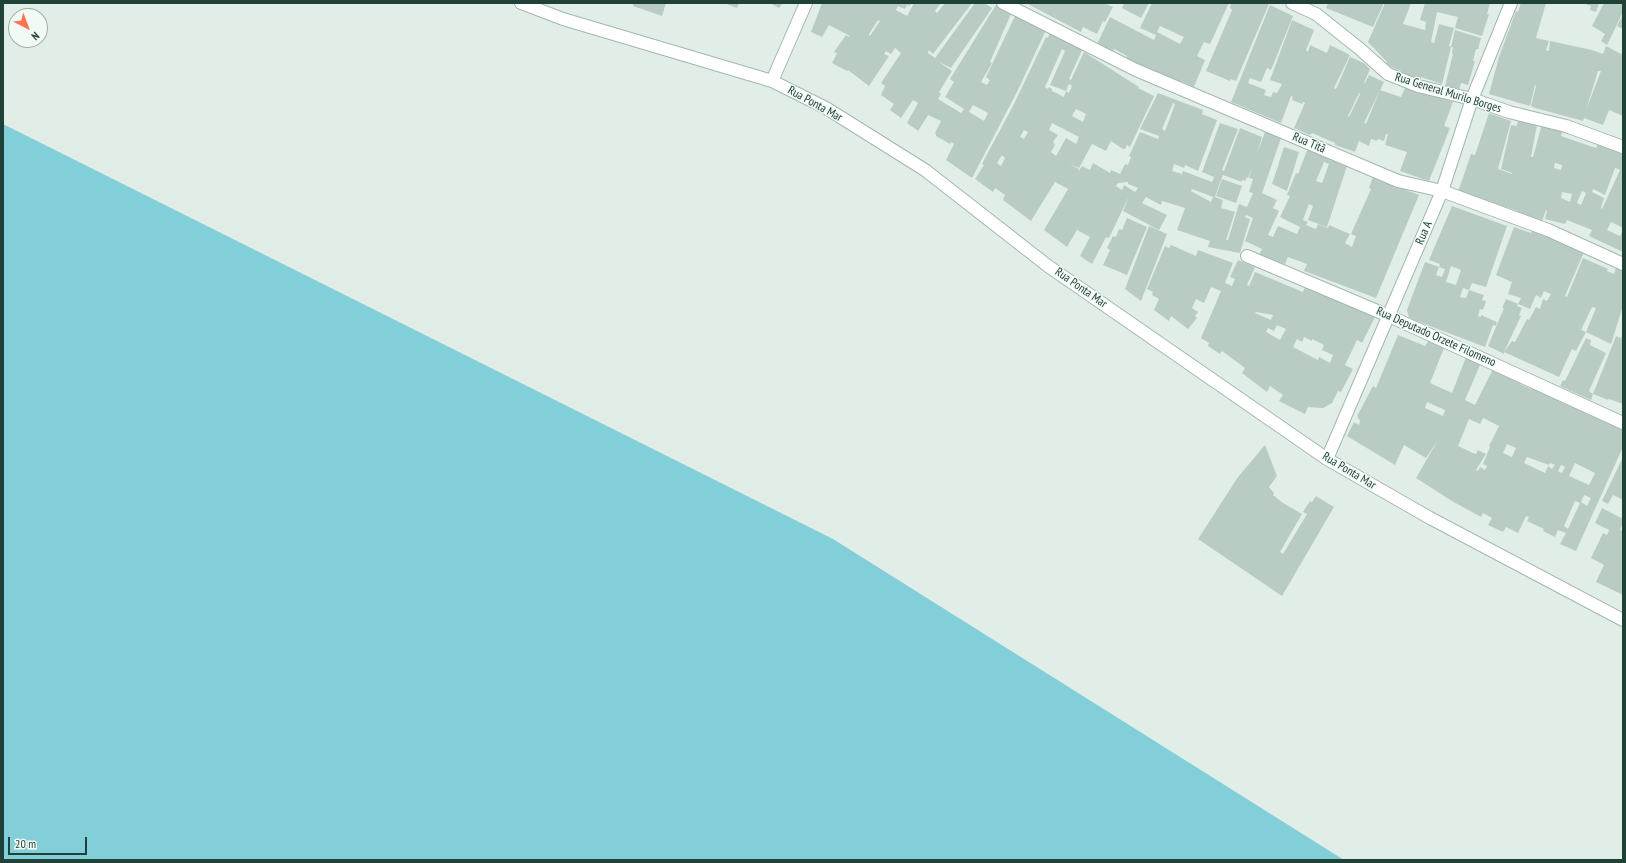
<!DOCTYPE html>
<html>
<head>
<meta charset="utf-8">
<style>
	body { margin:0 }
	#map { position:relative; width:1626px; height:863px; overflow:hidden; background:#e1eee8; font-family:"PT Sans Narrow",sans-serif }
	canvas { display:block }
	.frame { position:absolute; inset:0; border:4px solid #1f4137; pointer-events:none }
	.north { position:absolute; left:8px; top:8px; width:40px; height:40px; box-sizing:border-box; background:#f2faf6; border:1px solid #9eb0aa; border-radius:50%; rotate:138deg; font-size:11px; font-weight:700; line-height:16px; text-align:center; color:#1f4137 }
	.north::after { content:''; display:block; margin:auto; width:14px; height:18px; background:#ff734e; clip-path:polygon(50% 0,100% 100%,50% 72%,0 100%) }
	.scale { position:absolute; left:8px; top:837px; width:79px; height:18px; box-sizing:border-box; border:2px solid #1f4137; border-top:0; padding-left:5px; font-size:12px; line-height:14px; white-space:nowrap; color:#1f4137; -webkit-text-stroke:3px #f2faf6; paint-order:stroke }
</style>
</head>
<body>
<div id="map">
<canvas width="1626" height="863"></canvas>
<div class="frame"></div>
<div class="north">N</div>
<div class="scale">20 m</div>
</div>
<script>
const g = document.querySelector('canvas').getContext('2d');
g.lineJoin = 'round';
function fill(path, color) {
  g.fillStyle = color;
  g.fill(path, 'evenodd');
}
function shape(rows) {
  const path = new Path2D();
  for (const r of rows) {
    path.moveTo(r[0], r[1]);
    for (let i = 2; i < r.length; i += 2) path.lineTo(r[i], r[i + 1]);
  }
  return path;
}
function trace(path, color, width, dash) {
  g.strokeStyle = color;
  g.lineWidth = width;
  g.lineCap = dash ? 'butt' : 'round';
  g.setLineDash(dash || []);
  g.stroke(path);
}
function label(font, color, halo, rows, align = 'center') {
  g.font = font + ' "PT Sans Narrow",sans-serif';
  g.lineWidth = 3;
  g.setLineDash([]);
  g.textBaseline = 'middle';
  g.strokeStyle = halo;
  g.fillStyle = color;
  for (const [text, x, y, turn = 0] of rows) {
    g.save();
    g.translate(x, y);
    g.rotate((+turn || 0) * Math.PI / 180);
    g.textAlign = isNaN(turn) ? turn : align;
    if (halo) g.strokeText(text, 0, 0);
    g.fillText(text, 0, 0);
    g.restore();
  }
}
fill(shape([
	[3,124,833,539,1344,860,3,860]
]), '#82cfda');
fill(shape([
	[633,3,666,3,662,16,633,6],
	[724,3,739,3,737,8],
	[770,3,783,3,779,8],
	[822,3,911,3,910,6,907,5,905,9,898,6,896,10,907,16,914,3,941,3,918,33,935,11,937,13,945,3,972,3,933,54,929,50,928,53,935,58,975,3,984,3,992,8,951,68,939,62,952,71,939,92,941,94,938,99,961,113,964,109,945,97,954,82,950,79,996,5,1011,14,990,62,992,63,981,82,987,85,990,80,986,77,1015,16,1046,30,1017,92,972,178,946,160,954,144,951,142,950,144,936,136,936,134,935,133,941,121,928,115,918,131,907,123,918,103,913,100,901,118,890,110,894,104,881,95,885,86,881,83,901,53,895,48,891,54,886,51,884,54,889,56,869,86,848,70,847,71,832,63,837,53,834,52,846,35,849,37,850,36,829,25,822,37,811,32],
	[878,20,880,21,870,36,869,34],
	[973,105,988,113,984,121,969,112],
	[1026,3,1104,3,1113,7,1105,22,1103,21,1097,34,1083,27,1081,32],
	[1124,3,1149,3,1141,18,1122,8],
	[1152,3,1229,3,1210,44,1204,42,1197,56,1205,60,1194,87,1181,81,1180,83,1126,60,1127,56,1114,49,1112,52,1097,44,1110,17,1154,40,1156,35,1140,28],
	[1160,26,1184,37,1180,44,1157,32],
	[1231,3,1269,4,1236,81,1231,79,1230,81,1206,71,1232,10,1230,8],
	[1328,3,1384,3,1373,27,1326,8],
	[1385,3,1411,3,1403,24,1425,30,1426,22,1420,20,1425,3,1490,3,1487,14,1489,14,1482,36,1455,28,1458,17,1437,12,1431,42,1434,43,1439,24,1454,28,1449,46,1451,47,1442,84,1421,77,1421,80,1400,74,1401,71,1386,65,1387,62,1368,42],
	[1521,3,1546,3,1536,38,1549,41,1546,50,1549,51,1550,41,1592,50,1603,54,1606,46,1623,55,1623,116,1609,110,1603,125,1584,118,1583,121,1535,108,1531,106,1536,86,1535,85,1530,106,1489,94,1499,57,1516,11,1518,12],
	[1598,71,1601,71,1586,110],
	[1582,3,1599,3,1596,12,1590,10,1591,6],
	[1604,3,1623,3,1623,12,1607,45,1601,41,1605,34,1592,26],
	[1270,5,1293,16,1271,70,1267,68,1261,82,1250,78,1248,83,1266,90,1264,95,1271,97,1273,92,1277,93,1282,84,1270,80,1292,20,1314,30,1306,50,1308,52,1310,45,1327,53,1330,45,1350,55,1334,88,1336,89,1350,57,1364,63,1370,69,1364,83,1365,83,1369,75,1384,82,1364,123,1366,124,1380,90,1401,97,1405,88,1428,93,1453,102,1444,126,1450,128,1429,181,1400,171,1407,152,1385,145,1388,134,1386,134,1384,141,1378,139,1377,141,1371,139,1369,146,1359,141,1355,152,1335,145,1335,143,1312,133,1310,135,1294,128,1305,103,1303,102,1302,104,1292,100,1293,97,1291,96,1281,123,1231,102],
	[1359,93,1360,94,1349,117,1348,116],
	[1623,15,1623,29,1617,26],
	[1455,30,1481,38,1478,49,1476,49,1473,61,1475,61,1468,85,1461,83,1459,90,1445,86,1453,54,1452,53,1453,47,1451,47],
	[1050,32,1082,50,1069,79,1071,80,1084,52,1139,87,1138,88,1154,96,1130,147,1127,145,1125,149,1123,149,1111,141,1106,151,1092,144,1079,168,1069,164,1079,169,1078,172,1082,166,1090,170,1093,163,1110,173,1111,170,1120,174,1125,164,1128,165,1131,157,1129,156,1140,132,1158,139,1159,136,1140,129,1158,93,1203,110,1202,114,1217,120,1198,171,1185,165,1184,168,1174,164,1172,171,1182,174,1183,171,1212,182,1214,177,1202,172,1220,123,1238,129,1222,170,1224,171,1240,128,1262,137,1257,154,1265,132,1281,138,1262,193,1277,200,1273,208,1279,211,1268,235,1273,237,1278,226,1297,234,1300,227,1280,217,1290,196,1287,195,1296,173,1298,174,1308,148,1332,157,1330,160,1347,166,1327,227,1308,220,1313,206,1309,204,1303,220,1308,222,1306,225,1316,229,1318,224,1328,228,1329,225,1350,234,1345,243,1352,247,1356,236,1351,234,1371,189,1369,188,1373,177,1419,195,1376,298,1304,271,1307,264,1288,257,1285,264,1259,255,1262,249,1245,241,1253,218,1246,215,1245,217,1250,219,1240,253,1208,247,1210,241,1177,230,1185,208,1162,201,1161,205,1146,197,1142,203,1167,215,1159,230,1123,211,1129,196,1109,238,1106,237,1092,264,1080,256,1090,237,1077,230,1067,247,1044,230,1068,189,1055,182,1031,221,1003,200,1005,195,995,188,993,192,975,179,984,165,982,164,985,158,1013,106,1046,37,1048,38],
	[1062,49,1065,51,1050,85,1066,91,1069,84,1072,86,1069,93,1066,91,1064,97,1052,91,1052,89,1049,87,1048,89,1045,87],
	[1173,103,1175,104,1165,131,1162,129],
	[1076,109,1086,114,1083,122,1072,116],
	[1052,123,1079,137,1076,144,1066,138,1056,156,1051,152,1055,145,1053,142,1058,135,1049,130],
	[1024,130,1028,132,1024,139,1020,137],
	[1002,155,1005,158,1001,166,997,163],
	[1324,162,1329,164,1322,183,1316,181],
	[1252,168,1249,178,1253,179,1249,192,1253,193,1247,207,1239,204,1228,240,1226,240,1235,212,1221,208,1223,200,1215,197,1221,180,1223,175,1242,182,1242,180,1245,181,1247,177,1248,178],
	[1128,182,1128,184,1138,188,1135,192,1124,185,1122,190,1116,186,1118,183],
	[1192,189,1213,197,1211,202,1191,191],
	[1489,113,1511,121,1498,169,1512,174,1512,173,1501,169,1511,125,1517,126,1518,119,1537,125,1531,157,1533,157,1542,124,1563,130,1561,136,1596,148,1598,143,1623,154,1623,228,1611,222,1607,230,1620,236,1623,230,1623,252,1589,236,1592,230,1567,220,1565,224,1545,219,1547,211,1546,210,1542,221,1517,214,1518,211,1458,192,1471,154,1475,155],
	[1555,163,1562,165,1561,170,1554,168],
	[1615,168,1620,170,1602,209,1601,208,1604,198,1592,192,1593,189,1605,195],
	[1582,191,1586,193,1581,205,1577,203],
	[1562,192,1572,194,1570,202,1561,198],
	[1284,147,1299,152,1287,191,1272,184],
	[1222,179,1242,186,1236,203,1216,196],
	[1452,206,1507,226,1486,287,1472,283,1469,290,1463,288,1460,297,1466,298,1469,290,1484,295,1482,300,1486,301,1483,310,1480,309,1478,316,1481,317,1481,315,1497,322,1496,326,1493,325,1485,347,1409,318,1407,310,1425,262,1439,267,1440,264,1429,260],
	[1451,266,1461,270,1456,285,1446,282],
	[1439,267,1445,269,1442,277,1436,275],
	[1127,218,1147,227,1127,275,1103,265,1110,250,1107,248,1113,236,1116,237,1119,229,1122,230],
	[1149,226,1167,234,1141,301,1125,289],
	[1514,227,1531,233,1532,230,1584,252,1565,296,1567,297,1583,258,1608,269,1607,271,1614,274,1616,268,1623,271,1623,306,1611,344,1586,332,1596,308,1592,307,1581,330,1586,332,1576,351,1572,349,1559,377,1504,352,1504,354,1488,346,1504,308,1502,308,1506,299,1518,304,1517,306,1522,308,1519,315,1521,316,1504,352,1512,341,1515,342,1527,319,1529,320,1536,307,1540,309,1543,299,1547,301,1551,294,1544,291,1541,298,1536,295,1530,309,1518,304,1521,298,1508,294,1512,282,1496,275],
	[1171,245,1196,256,1198,250,1233,263,1225,283,1232,286,1235,279,1230,277,1238,260,1255,267,1247,285,1249,286,1255,272,1303,292,1305,287,1375,317,1362,343,1357,340,1345,365,1353,369,1341,392,1338,391,1332,403,1323,408,1308,407,1305,414,1279,401,1283,395,1270,386,1267,392,1242,373,1245,368,1222,351,1220,354,1208,346,1209,343,1201,338,1221,291,1211,287,1204,303,1196,299,1192,308,1198,312,1195,316,1197,318,1188,329,1171,316,1169,321,1154,310,1159,299,1152,295,1153,292,1147,289,1165,246,1169,248],
	[1256,312,1273,315,1271,320,1255,313],
	[1277,325,1286,329,1280,340,1266,332,1268,328,1274,331],
	[1304,337,1312,341,1312,339,1324,345,1322,350,1333,355,1330,363,1319,357,1318,360,1293,347,1297,339,1302,342],
	[1623,333,1623,404,1609,399,1608,400,1593,394,1616,336,1621,338],
	[1398,335,1425,346,1428,341,1444,348,1430,383,1452,393,1466,357,1481,363,1465,400,1475,405,1493,369,1521,382,1520,384,1531,389,1532,387,1565,401,1564,403,1623,430,1623,447,1576,551,1560,544,1566,533,1558,530,1555,537,1543,531,1544,529,1527,521,1529,517,1526,516,1518,533,1506,527,1503,532,1488,525,1492,518,1483,513,1481,517,1452,501,1416,478,1438,440,1426,458,1404,445,1395,465,1347,436,1354,422,1359,425,1360,421,1357,416,1373,386,1376,388],
	[1427,402,1445,410,1443,416,1425,408],
	[1483,418,1499,426,1489,446,1490,447,1483,464,1487,466,1485,470,1480,467,1478,471,1476,470,1486,454,1478,450,1476,454,1473,453,1458,446,1469,419,1480,424],
	[1507,444,1516,448,1512,457,1503,453],
	[1527,457,1549,465,1550,463,1555,465,1552,469,1548,466,1545,473,1524,463],
	[1575,463,1595,473,1589,485,1569,476],
	[1561,465,1565,467,1562,473,1558,471],
	[1584,495,1591,498,1587,506,1581,502],
	[1575,501,1580,503,1568,529,1564,526],
	[1586,338,1591,340,1590,345,1606,353,1589,391,1593,394,1591,400,1560,386,1563,380,1565,381],
	[1265,445,1277,476,1269,487,1274,493,1273,495,1283,503,1302,514,1280,552,1283,554,1307,514,1303,512,1310,501,1312,502,1316,496,1334,507,1282,596,1198,539,1238,477],
	[1623,457,1623,500,1613,495,1608,504,1602,501],
	[1602,508,1623,519,1623,523,1620,530,1623,531,1623,595,1596,582,1604,565,1591,558,1603,533,1607,535,1609,530,1595,523]
]), '#b9ccc3');
const minor = shape([
	[521,3,563,19,772,81,826,108,925,170,1048,266,1327,459,1430,518,1623,620],
	[1003,3,1136,70,1398,181,1442,191,1548,230,1623,264],
	[1292,3,1316,14,1360,49,1388,74,1418,86,1472,99,1509,112,1566,126,1623,147],
	[772,81,806,3],
	[1247,256,1389,316,1623,423],
	[1327,459,1442,191,1472,99,1511,3]
]);
trace(minor, '#a3b7af', 14);
trace(minor, '#fff', 12);
label('12px', '#1f4137', '#f2faf6', [
	["Rua General Murilo Borges",1448,93,17],
	["Rua Ponta Mar",815,104,29],
	["Rua Titã",1309,143,23],
	["Rua A",1424,233,-67],
	["Rua Ponta Mar",1081,288,35],
	["Rua Deputado Orzete Filomeno",1436,337,24],
	["Rua Ponta Mar",1349,471,31]
]);
</script>
</body>
</html>
